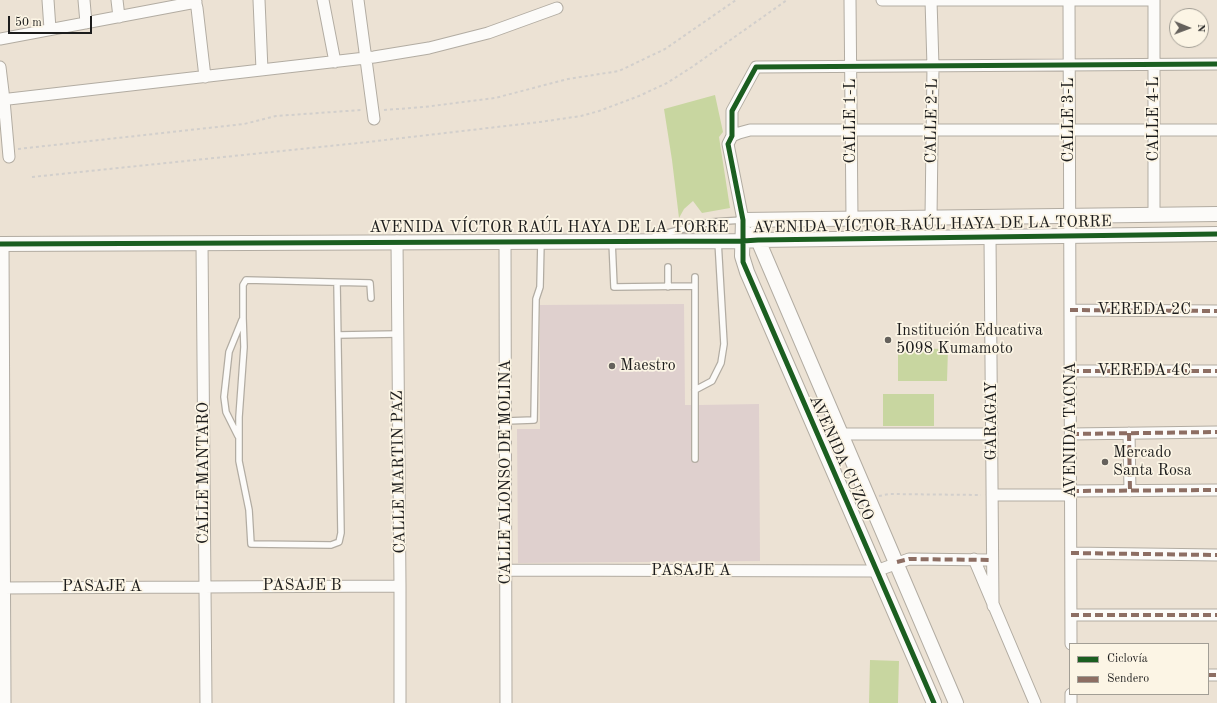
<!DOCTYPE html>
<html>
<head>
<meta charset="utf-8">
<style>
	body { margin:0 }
	#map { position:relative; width:1217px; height:703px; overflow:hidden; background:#ece2d4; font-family:"Old Standard TT",serif }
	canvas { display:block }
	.legend { position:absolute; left:1069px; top:643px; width:140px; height:52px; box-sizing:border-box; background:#fcf5e5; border:1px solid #a29e95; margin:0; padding:5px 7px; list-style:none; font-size:12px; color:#1c1c1c }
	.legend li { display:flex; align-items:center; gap:8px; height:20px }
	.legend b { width:20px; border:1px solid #a29e95 }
	.north { position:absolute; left:1169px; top:8px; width:40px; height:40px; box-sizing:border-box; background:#fcf5e5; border:1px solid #a29e95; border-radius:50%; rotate:91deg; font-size:11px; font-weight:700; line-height:16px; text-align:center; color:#1c1c1c }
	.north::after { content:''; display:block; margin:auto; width:14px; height:18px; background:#65615c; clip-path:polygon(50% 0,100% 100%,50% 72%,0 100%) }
	.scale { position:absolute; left:8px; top:16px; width:84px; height:18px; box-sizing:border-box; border:2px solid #1c1c1c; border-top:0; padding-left:5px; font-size:12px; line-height:14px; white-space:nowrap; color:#1c1c1c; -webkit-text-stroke:3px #fcf5e5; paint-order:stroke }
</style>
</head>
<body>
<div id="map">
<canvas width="1217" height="703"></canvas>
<ul class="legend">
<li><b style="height:5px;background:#1b5e20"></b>Ciclovía</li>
<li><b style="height:5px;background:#8d6e63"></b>Sendero</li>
</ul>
<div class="north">N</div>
<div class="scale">50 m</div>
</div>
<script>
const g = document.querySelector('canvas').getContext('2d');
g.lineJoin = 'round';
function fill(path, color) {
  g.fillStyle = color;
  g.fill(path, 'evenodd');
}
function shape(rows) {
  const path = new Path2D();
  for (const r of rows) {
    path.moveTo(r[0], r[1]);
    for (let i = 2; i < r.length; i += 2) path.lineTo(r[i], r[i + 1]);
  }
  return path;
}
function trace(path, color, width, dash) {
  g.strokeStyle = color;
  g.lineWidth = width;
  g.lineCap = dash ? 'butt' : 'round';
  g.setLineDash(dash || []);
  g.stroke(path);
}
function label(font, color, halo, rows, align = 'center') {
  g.font = font + ' "Old Standard TT",serif';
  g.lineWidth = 3.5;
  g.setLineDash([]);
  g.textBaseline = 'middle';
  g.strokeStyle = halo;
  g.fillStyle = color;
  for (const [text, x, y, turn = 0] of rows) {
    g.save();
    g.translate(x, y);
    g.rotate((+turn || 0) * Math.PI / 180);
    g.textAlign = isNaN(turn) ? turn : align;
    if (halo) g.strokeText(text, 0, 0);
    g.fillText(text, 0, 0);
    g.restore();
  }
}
fill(shape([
	[715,95,723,132,719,137,730,208,702,213,693,201,684,209,679,218,672,160,664,109],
	[898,348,948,349,947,381,898,381],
	[883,394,934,394,934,426,883,426],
	[870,660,899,661,898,703,869,703]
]), '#c8d6a0');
fill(shape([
	[684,304,685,405,691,405,692,461,695,463,699,459,699,405,759,404,760,561,518,563,517,429,540,429,540,305]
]), '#dfd0ce');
const service = shape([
	[655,236,711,222,743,220],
	[612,241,614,287,695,286],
	[668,267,668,287],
	[695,277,695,459],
	[337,283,341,533,339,542,331,545,251,544,249,510,239,461,239,417,244,347,243,318,243,285,246,280,370,283,371,298],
	[338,335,398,334],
	[695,390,712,381,721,363,724,344,718,241],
	[506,421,534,420,536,299,540,287,541,241],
	[238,436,226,412,224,397,229,352,242,320]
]);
const minor = shape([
	[48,0,50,29],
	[84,0,86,23],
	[117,0,119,17],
	[195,0,197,8,205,77],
	[259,0,262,70],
	[323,0,335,62],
	[358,0,374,119],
	[850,0,852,218],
	[882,0,1147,0],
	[931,0,933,66,931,217],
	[1069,0,1071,644],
	[0,39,196,2],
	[0,67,4,100,9,157],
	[0,100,374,57,429,48,488,33,557,8],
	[732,136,739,133,750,130,1217,130],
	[1154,215,1154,0],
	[743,220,728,144,732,136,732,111,756,67,1217,64],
	[990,237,993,606],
	[397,241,400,586,400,703],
	[505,242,506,703],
	[202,243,206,703],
	[3,244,5,703],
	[1070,310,1217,311],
	[1071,371,1217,371],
	[1129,433,1130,491],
	[841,434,992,434],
	[1071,434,1217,432],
	[1071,491,1217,490],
	[992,495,1071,495],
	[1071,553,1217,555],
	[974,559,1035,703],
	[506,570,876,571,909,559,992,560],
	[0,588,400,586],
	[1071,615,1217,615],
	[1208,675,1217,675],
	[1071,694,1071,703]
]);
const tertiary = shape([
	[755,233,956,703],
	[0,244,743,241,758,240,1217,234],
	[934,703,747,272,742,256,743,220,1217,214]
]);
trace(service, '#b2aca2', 8);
trace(minor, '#b2aca2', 13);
trace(tertiary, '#b2aca2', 16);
trace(shape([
	[384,110,424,107,495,98,568,79,619,71,665,49,736,0],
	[18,149,244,124,276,116,361,110],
	[32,177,368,142,540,122,581,116,599,111,639,96,667,83,692,67,787,0],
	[879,496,889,494,981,495]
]), '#d2cfcc', 2, [3, 3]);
trace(service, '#fcfbf9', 5.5);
trace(minor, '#fcfbf9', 11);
trace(tertiary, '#fcfbf9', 14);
trace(shape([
	[1070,310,1217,311],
	[1071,371,1217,371],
	[1129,433,1130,491],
	[1071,434,1217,432],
	[1071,491,1217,490],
	[1071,553,1217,555],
	[897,562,909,559,992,560],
	[1071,615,1217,615],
	[1208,675,1217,675]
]), '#8d6e63', 4, [8, 4]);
trace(shape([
	[0,244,743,241,758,240,1217,234],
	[934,703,743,262,743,220,728,144,732,136,732,111,756,67,1217,64]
]), '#1b5e20', 5);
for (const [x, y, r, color] of [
	[888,340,4,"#65615c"],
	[612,366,4,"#65615c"],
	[1105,462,4,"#65615c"]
]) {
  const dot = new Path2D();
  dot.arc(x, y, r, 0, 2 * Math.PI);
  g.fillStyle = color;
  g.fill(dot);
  trace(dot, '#fcf5e5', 1.5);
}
label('16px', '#1c1c1c', '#fcf5e5', [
	["CALLE 4-L",1154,119,-90],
	["CALLE 3-L",1069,120,-90],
	["CALLE 1-L",851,121,-90],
	["CALLE 2-L",932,121,-89],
	["AVENIDA VÍCTOR RAÚL HAYA DE LA TORRE",932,225,-1],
	["AVENIDA VÍCTOR RAÚL HAYA DE LA TORRE",549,228],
	["VEREDA 2C",1144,310],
	["VEREDA 4C",1144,371],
	["GARAGAY",992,421,-90],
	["AVENIDA TACNA",1071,430,-90],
	["AVENIDA CUZCO",841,458,66],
	["CALLE MARTIN PAZ",399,472,-91],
	["CALLE ALONSO DE MOLINA",506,472,-90],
	["CALLE MANTARO",204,473,-90],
	["PASAJE A",691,571],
	["PASAJE B",302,586],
	["PASAJE A",102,587]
]);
label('16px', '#1c1c1c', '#fcf5e5', [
	["Institución Educativa",896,331],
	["5098 Kumamoto",896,349],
	["Maestro",620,366],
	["Mercado",1113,453],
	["Santa Rosa",1113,471]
], 'left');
</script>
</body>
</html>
